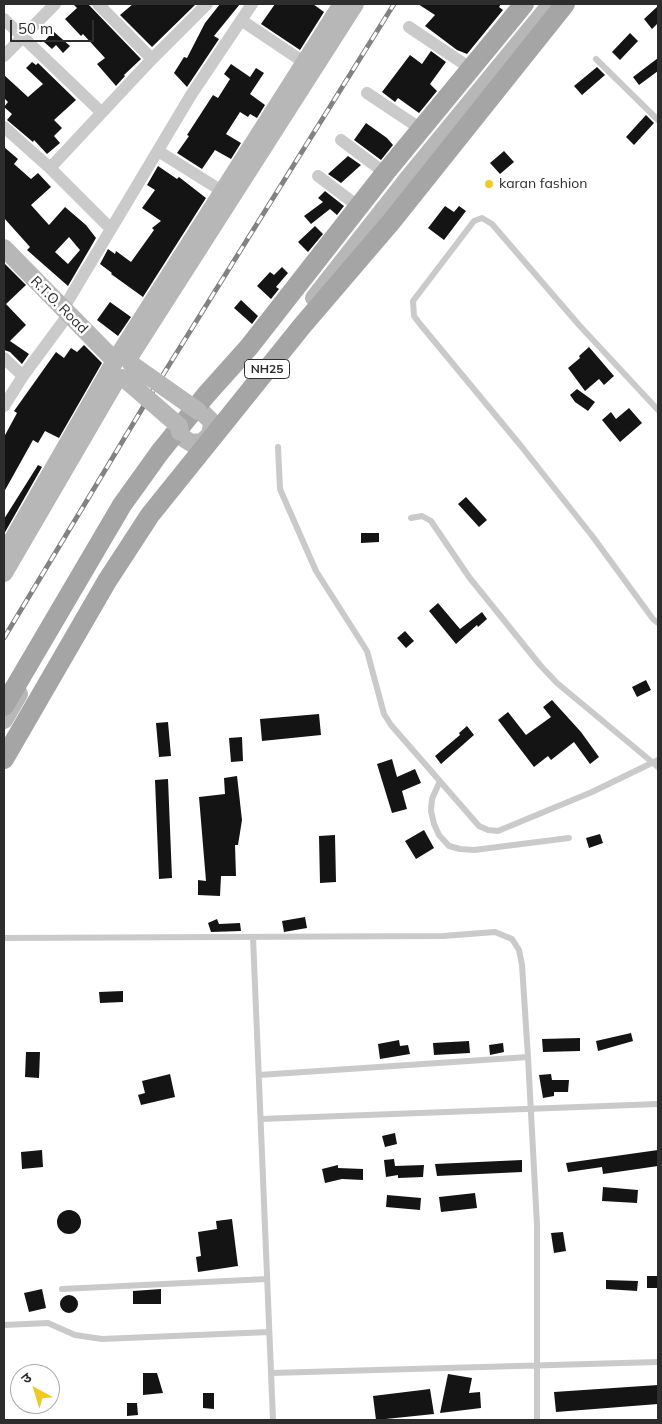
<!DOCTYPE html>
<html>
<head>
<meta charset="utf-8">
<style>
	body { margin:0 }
	#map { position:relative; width:662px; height:1424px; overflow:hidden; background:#fff; font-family:Mulish,"Noto Sans Devanagari",sans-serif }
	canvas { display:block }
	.frame { position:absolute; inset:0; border:5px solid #2d2d2d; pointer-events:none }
	.north { position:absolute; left:10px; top:1364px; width:50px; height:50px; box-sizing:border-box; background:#fff; border:1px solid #ababab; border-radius:50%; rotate:321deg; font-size:14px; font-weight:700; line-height:20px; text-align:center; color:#2d2d2d }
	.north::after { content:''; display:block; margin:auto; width:18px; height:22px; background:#efc924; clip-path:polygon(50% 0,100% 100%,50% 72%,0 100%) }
	.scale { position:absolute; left:10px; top:20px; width:84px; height:22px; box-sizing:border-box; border:2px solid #2d2d2d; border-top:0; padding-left:6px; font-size:15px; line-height:18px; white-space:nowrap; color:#2d2d2d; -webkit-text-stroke:4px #fff; paint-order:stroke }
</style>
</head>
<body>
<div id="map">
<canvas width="662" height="1424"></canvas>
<div class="frame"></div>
<div class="north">उ</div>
<div class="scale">50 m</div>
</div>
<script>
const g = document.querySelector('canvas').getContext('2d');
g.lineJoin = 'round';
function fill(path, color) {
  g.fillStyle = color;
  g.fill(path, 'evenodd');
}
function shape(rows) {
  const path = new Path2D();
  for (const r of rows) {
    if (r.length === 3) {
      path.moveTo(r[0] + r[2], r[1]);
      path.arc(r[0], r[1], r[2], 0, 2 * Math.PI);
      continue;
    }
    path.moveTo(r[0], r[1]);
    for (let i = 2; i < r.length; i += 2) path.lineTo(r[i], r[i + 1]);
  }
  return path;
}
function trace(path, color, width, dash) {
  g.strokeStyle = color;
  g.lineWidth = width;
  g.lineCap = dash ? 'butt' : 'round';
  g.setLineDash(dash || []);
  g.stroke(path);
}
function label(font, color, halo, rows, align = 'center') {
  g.font = font + ' Mulish,sans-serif';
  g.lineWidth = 5;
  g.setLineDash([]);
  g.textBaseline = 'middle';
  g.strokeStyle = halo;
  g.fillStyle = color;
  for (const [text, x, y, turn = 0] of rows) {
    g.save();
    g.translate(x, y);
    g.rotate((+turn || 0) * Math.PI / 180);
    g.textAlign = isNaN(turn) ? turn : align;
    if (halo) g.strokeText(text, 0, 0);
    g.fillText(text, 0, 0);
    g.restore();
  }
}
fill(shape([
	[73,4,88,4,141,59,124,75,125,76,116,86,97,64,105,58,83,34,81,36,65,19,77,8],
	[133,4,196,4,152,47,120,15],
	[220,4,240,4,214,36,219,39,187,87,174,73,184,57,187,58,205,23],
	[275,4,313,4,324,12,300,50,261,24],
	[418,4,501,4,499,7,503,10,467,54,457,50,425,26,435,15],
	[658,6,658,23,652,29,644,19],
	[53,31,70,46,63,53,56,45,52,49,44,42],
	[630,33,638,41,620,60,612,52],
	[431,51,446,62,430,84,437,91,419,113,398,98,395,102,382,92,410,55,422,64],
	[658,58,658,71,639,85,633,77],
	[32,62,36,65,38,63,76,100,54,120,62,128,54,136,60,143,47,154,34,140,33,142,7,120,12,114,4,107,8,102,4,98,4,75,28,97,43,84,26,68],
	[231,64,250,77,256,68,264,73,250,94,265,105,257,118,250,114,248,117,240,112,226,134,241,143,231,159,215,150,202,169,177,153,189,136,187,135,213,95,218,98,230,79,224,74],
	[597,67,605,75,582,95,574,86],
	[646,115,654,123,634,145,626,137],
	[366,123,387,138,393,145,381,160,354,140],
	[4,147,18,159,14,164,31,179,38,173,51,187,31,205,49,225,65,207,86,225,96,238,68,286,27,250,30,247,4,218],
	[69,237,80,250,68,264,55,252],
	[504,151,514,162,500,174,490,163],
	[348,156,361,165,341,183,328,174],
	[158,166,177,179,179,177,206,198,143,297,111,274,112,273,100,264,108,249,115,254,116,251,131,262,154,230,152,228,161,221,142,208,155,190,147,185],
	[325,191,344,206,337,215,330,209,311,224,304,216,323,202,318,198],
	[445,206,454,212,459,206,466,211,444,240,428,228],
	[315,226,323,234,308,252,298,242],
	[4,263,26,285,6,304,26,325,10,341,29,354,22,364,10,352,4,350],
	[282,267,288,273,276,287,279,289,271,299,257,286,270,272,274,275],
	[241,300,258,316,252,324,234,308],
	[110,302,131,317,118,336,97,320],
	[84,345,102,363,59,438,45,431,38,443,33,440,4,492,4,437,17,413,14,411,56,352,64,358,71,348,77,352],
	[589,347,614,376,604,385,599,379,585,391,568,368,580,358,579,356],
	[577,389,595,402,588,411,575,402,570,395],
	[629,408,642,423,620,442,602,420,611,412,616,419],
	[38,465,42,467,4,534,4,519],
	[466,497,487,520,479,527,458,504],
	[361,533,379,533,379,542,361,543],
	[438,603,460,629,482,612,487,619,478,627,477,625,456,644,429,611],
	[405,631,414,641,406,648,397,638],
	[646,680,651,690,637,697,632,687],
	[552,700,581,732,599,757,590,764,574,742,551,760,548,756,534,767,498,720,508,712,526,735,551,717,543,707],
	[319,714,321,735,262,741,260,719],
	[168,722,171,756,159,757,156,723],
	[467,726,474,735,441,764,435,756,460,735,459,733],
	[242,737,243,761,231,762,229,738],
	[392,759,397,777,415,769,421,783,402,791,407,809,392,813,377,764],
	[237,776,242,820,238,845,235,845,236,876,221,876,220,896,198,895,198,880,206,881,199,797,225,794,224,778],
	[168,779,172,878,159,879,155,780],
	[424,830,434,848,416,859,405,841],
	[600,834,603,843,589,848,586,838],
	[335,835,336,882,320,883,319,836],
	[305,917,307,928,284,932,282,921],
	[217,919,219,924,240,923,241,931,211,932,208,923],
	[123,991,123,1002,100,1003,99,992],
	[631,1033,633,1041,598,1051,596,1041],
	[580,1038,580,1051,543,1052,542,1039],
	[399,1040,400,1046,408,1045,410,1054,380,1059,378,1044],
	[469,1041,470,1053,434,1055,433,1043],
	[503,1043,504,1052,490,1055,489,1045],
	[26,1052,40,1052,39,1078,25,1077],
	[170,1074,175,1097,141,1105,138,1095,145,1093,142,1081],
	[551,1074,552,1080,569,1080,568,1092,554,1092,554,1096,543,1098,539,1075],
	[395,1133,397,1144,385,1147,382,1136],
	[42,1150,43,1167,22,1169,21,1152],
	[658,1150,658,1166,603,1174,602,1167,568,1172,566,1163],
	[394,1159,395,1166,424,1165,423,1177,398,1178,398,1175,386,1177,384,1160],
	[522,1160,522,1172,437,1176,435,1164],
	[338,1165,338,1168,363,1169,363,1180,342,1179,325,1183,322,1169],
	[603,1187,638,1190,637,1203,602,1201],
	[475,1193,477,1208,441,1212,439,1197],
	[387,1195,421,1198,420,1210,386,1207],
	[69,1222,12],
	[232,1219,238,1266,198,1272,196,1257,201,1256,198,1232,217,1229,216,1221],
	[563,1232,566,1251,554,1253,551,1233],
	[647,1276,658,1276,658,1288,647,1288],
	[606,1280,638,1281,637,1291,606,1289],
	[42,1289,46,1308,29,1312,24,1293],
	[161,1289,161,1304,133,1304,133,1291],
	[69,1304,9],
	[143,1373,157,1373,163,1393,143,1395],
	[448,1374,472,1378,469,1393,480,1392,481,1408,440,1413],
	[658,1385,658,1404,556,1412,554,1392],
	[430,1389,434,1414,376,1420,373,1396],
	[203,1393,214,1393,214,1409,203,1408],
	[127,1403,137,1403,138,1415,127,1416]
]), '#141414');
trace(shape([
	[596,59,658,120],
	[658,410,579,325,492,224,482,218,474,221,413,301,414,316,420,324,521,446,593,537,653,619,658,623],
	[278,447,280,489,287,505,316,571,367,651,384,714,391,725,479,826,488,830,498,831,592,792,658,760],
	[411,518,422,516,431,521,469,577,540,665,557,683,658,767],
	[440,781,432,799,431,811,434,824,439,835,449,846,460,849,474,850,569,838],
	[253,937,273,1420],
	[4,938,443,936,495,932,512,939,519,950,522,965,528,1057,537,1225,537,1420],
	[259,1075,528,1057],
	[261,1119,658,1104],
	[62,1289,267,1279],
	[4,1325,48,1323,75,1335,102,1339,269,1332],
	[271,1373,658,1362]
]), '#cacaca', 6);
trace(shape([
	[98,4,152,59,207,4],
	[4,19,101,112],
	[241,20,305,63],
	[409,27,470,68],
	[4,56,55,4],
	[367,93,421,129],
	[4,127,50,168,152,59],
	[341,140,385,173],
	[158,151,222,191],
	[50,168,111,229,191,95,252,4],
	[318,176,359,207],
	[63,309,111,229],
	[4,358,23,376,68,315],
	[4,406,23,376]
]), '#cacaca', 12);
trace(shape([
	[4,248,115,361],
	[314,298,409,177,551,4],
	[180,432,182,437,191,443,202,442,210,435,212,424,210,420,203,413,192,411],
	[4,555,115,361,342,4],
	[4,720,19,694]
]), '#b7b7b7', 18);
trace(shape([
	[4,706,122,505,160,452,206,395,249,347,385,173,524,4],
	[4,759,107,581,150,515,302,326,391,222,565,4]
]), '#a5a5a5', 20);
const rail = shape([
	[4,638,151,394,394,4]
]);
trace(rail, '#828282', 5);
trace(rail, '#fff', 3, [9]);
trace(shape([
	[198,411,134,366,130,362,130,356,355,4],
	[4,573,117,379,122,378,126,380,179,426,180,432]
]), '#b7b7b7', 18);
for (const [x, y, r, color] of [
	[489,184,5,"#efc924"]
]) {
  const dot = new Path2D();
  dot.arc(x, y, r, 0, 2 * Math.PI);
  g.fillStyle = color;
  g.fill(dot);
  trace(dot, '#fff', 2);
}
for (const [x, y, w] of [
	[267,369,45]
]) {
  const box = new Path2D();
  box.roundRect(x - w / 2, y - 9.5, w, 19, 4);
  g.fillStyle = '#fff';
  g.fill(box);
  trace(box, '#2d2d2d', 1);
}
label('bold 12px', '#2d2d2d', null, [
	["NH25",267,369]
]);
label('14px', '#2d2d2d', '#fff', [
	["karan fashion",499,184]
], 'left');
label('14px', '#2d2d2d', '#fff', [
	["R.T.O. Road",59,305,45]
]);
</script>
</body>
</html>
